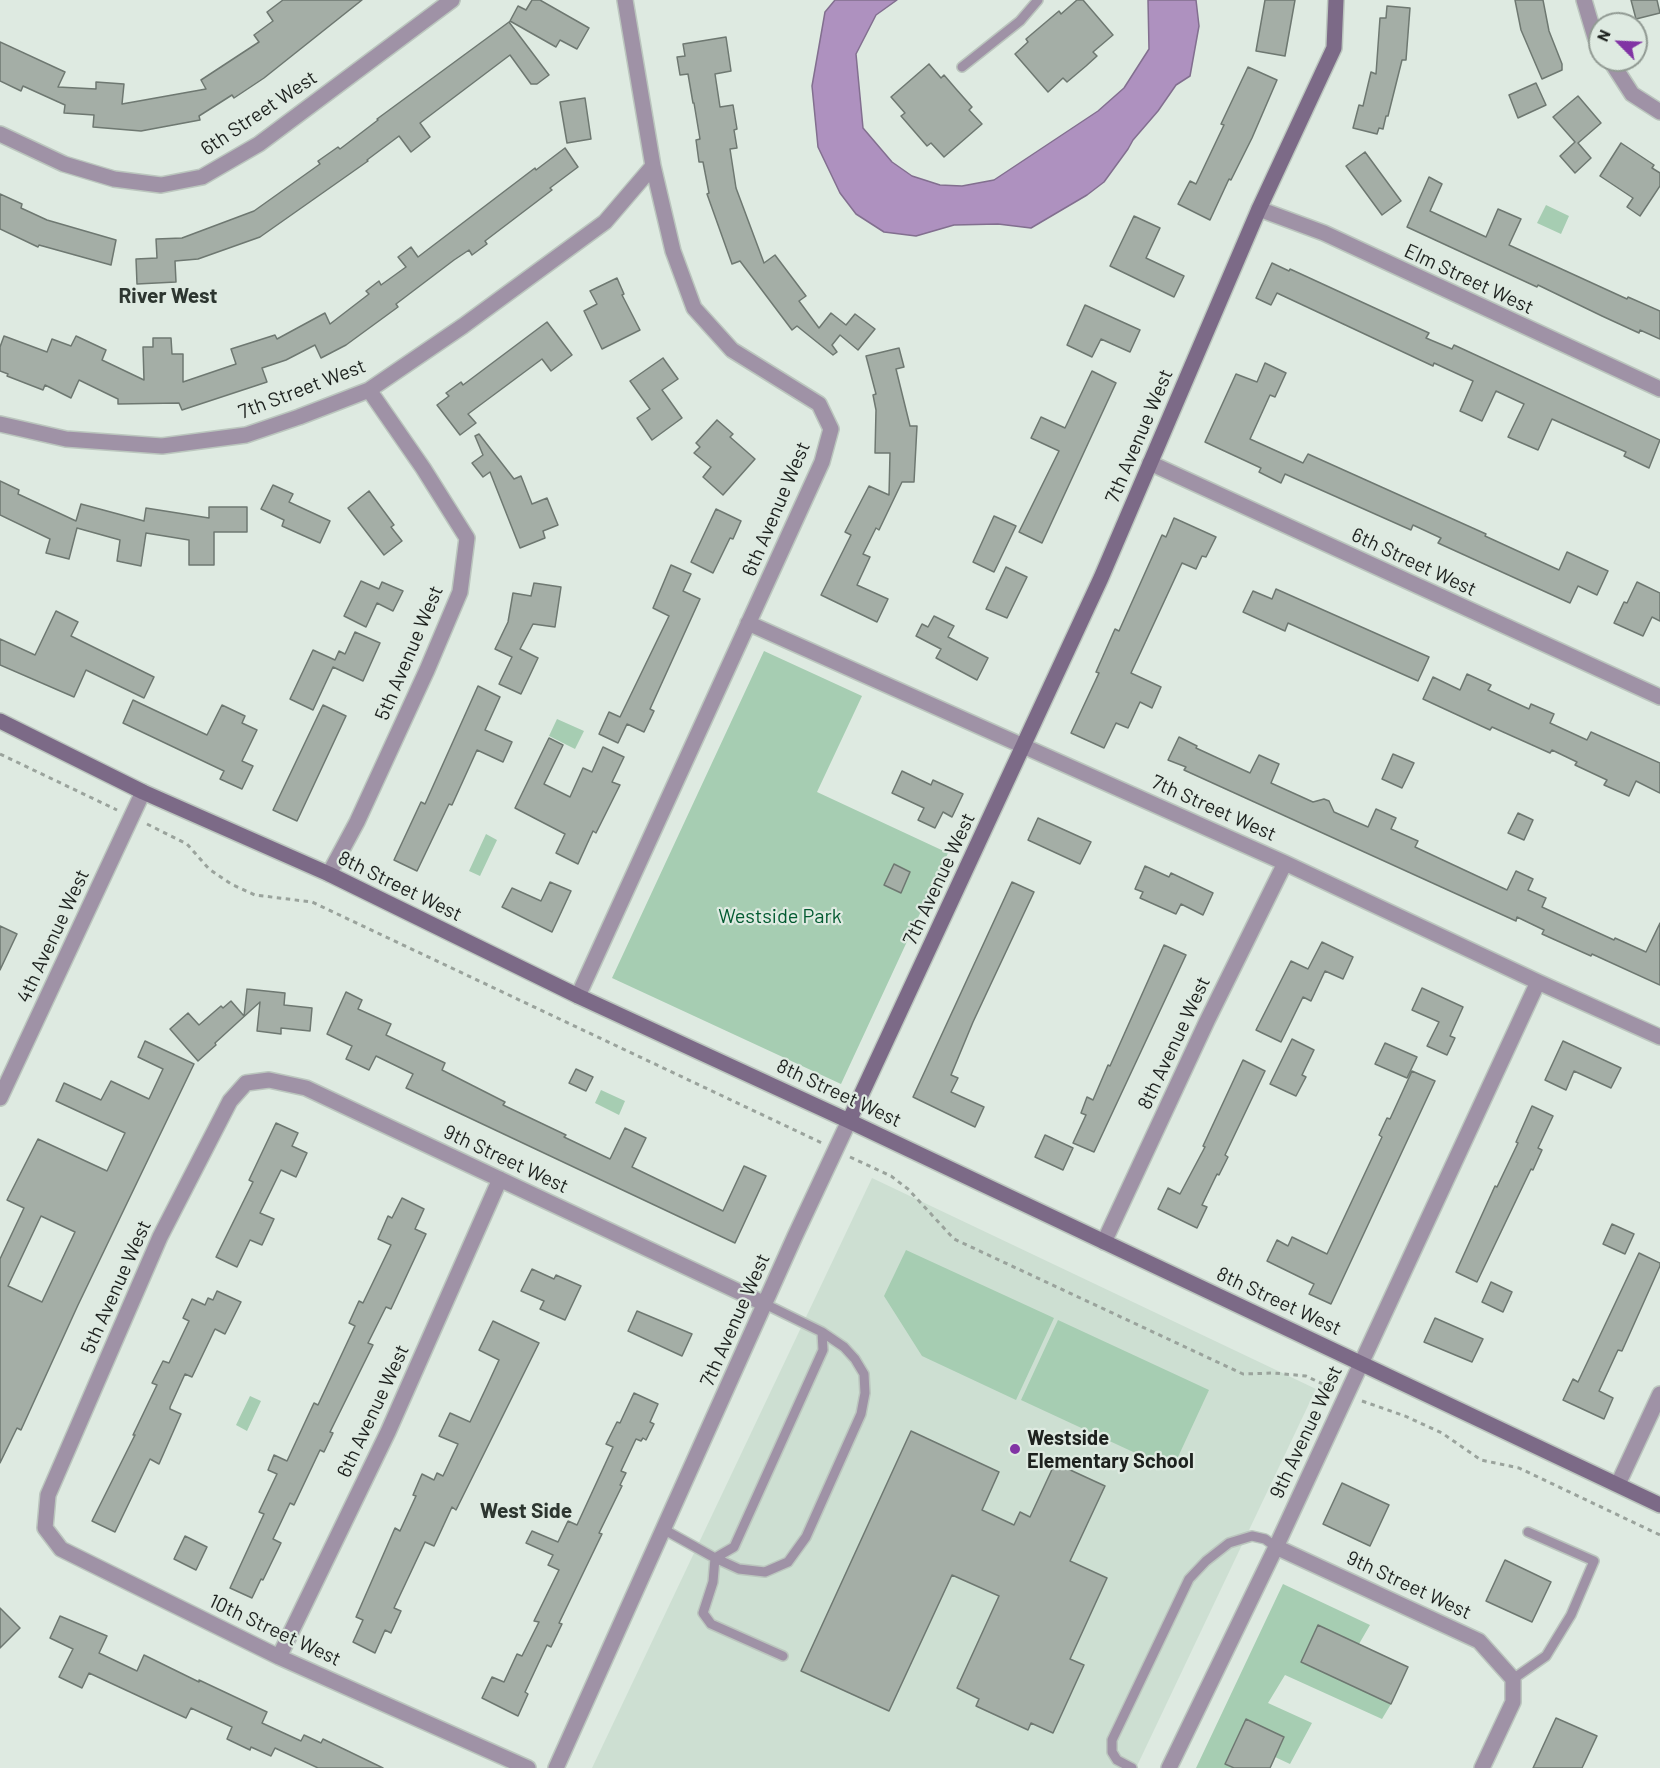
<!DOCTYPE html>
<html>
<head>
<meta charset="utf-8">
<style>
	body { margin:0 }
	#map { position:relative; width:1660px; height:1768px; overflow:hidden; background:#deeae1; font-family:Barlow,sans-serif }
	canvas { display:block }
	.north { position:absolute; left:1588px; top:12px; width:60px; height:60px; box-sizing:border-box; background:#deeae1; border:2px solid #919a93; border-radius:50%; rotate:294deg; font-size:16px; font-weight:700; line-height:24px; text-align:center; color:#1d211e }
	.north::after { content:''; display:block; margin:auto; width:21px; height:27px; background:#8133a4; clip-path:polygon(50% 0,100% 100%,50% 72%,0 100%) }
</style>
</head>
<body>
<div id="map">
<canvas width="1660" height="1768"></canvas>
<div class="north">N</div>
</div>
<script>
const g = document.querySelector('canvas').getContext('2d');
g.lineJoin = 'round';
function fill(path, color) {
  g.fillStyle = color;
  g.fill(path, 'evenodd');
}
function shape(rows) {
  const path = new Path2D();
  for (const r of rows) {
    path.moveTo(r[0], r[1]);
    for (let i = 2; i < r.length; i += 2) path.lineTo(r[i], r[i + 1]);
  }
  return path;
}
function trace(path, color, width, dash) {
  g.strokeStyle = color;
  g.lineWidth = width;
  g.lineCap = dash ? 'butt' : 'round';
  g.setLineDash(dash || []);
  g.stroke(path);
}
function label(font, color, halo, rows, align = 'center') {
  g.font = font + ' Barlow,sans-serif';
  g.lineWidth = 4.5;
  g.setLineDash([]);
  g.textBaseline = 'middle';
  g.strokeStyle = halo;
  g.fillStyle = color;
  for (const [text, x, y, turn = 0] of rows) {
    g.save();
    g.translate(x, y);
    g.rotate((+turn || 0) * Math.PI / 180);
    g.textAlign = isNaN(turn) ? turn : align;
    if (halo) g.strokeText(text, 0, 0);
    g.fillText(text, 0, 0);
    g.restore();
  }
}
fill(shape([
	[872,1178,1316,1389,1136,1768,592,1768]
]), '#cddfd2');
fill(shape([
	[1546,205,1569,216,1561,234,1537,223],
	[764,651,862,696,817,792,948,853,841,1084,612,978],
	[557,719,584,731,575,749,549,736],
	[486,834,497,840,480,876,469,871],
	[601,1090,625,1101,619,1115,595,1103],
	[906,1250,1054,1318,1016,1400,922,1356,884,1296],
	[1058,1320,1209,1390,1172,1470,1021,1400],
	[250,1396,261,1401,247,1431,236,1425],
	[1283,1584,1370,1625,1359,1644,1318,1625,1302,1662,1391,1704,1382,1719,1285,1675,1268,1703,1312,1723,1290,1764,1275,1757,1284,1737,1246,1719,1225,1763,1234,1768,1196,1768]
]), '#a6cdb2');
const water = shape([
	[835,0,897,0,876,15,856,54,863,128,892,162,912,176,940,185,962,186,994,180,1098,111,1124,88,1149,49,1148,0,1196,0,1199,26,1190,76,1176,85,1158,111,1133,140,1128,149,1104,182,1087,195,1031,228,998,224,954,225,916,236,884,232,856,214,840,193,818,147,812,86,825,12,835,0]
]);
fill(water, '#ae91bf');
trace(water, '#826f8f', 1.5);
const building = shape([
	[283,0,362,0,264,78,234,98,232,95,199,116,200,120,141,131,93,127,94,115,64,113,65,105,23,86,21,91,0,81,0,42,65,72,58,87,96,89,96,82,124,84,122,104,206,89,201,80,259,42,254,35,273,21,267,12,283,0],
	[532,0,540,0,589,28,577,49,560,40,556,47,510,21,518,6,526,10,532,0],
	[1077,0,1083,0,1113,35,1093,52,1097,56,1086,66,1067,82,1063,78,1048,92,1015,54,1028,42,1026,39,1059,11,1061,14,1077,0],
	[1265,0,1295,0,1285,56,1256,51,1265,0],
	[1515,0,1543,0,1549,31,1562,64,1562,70,1542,79,1521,30,1515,0],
	[1631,0,1657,0,1660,13,1636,19,1631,0],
	[1387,6,1410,8,1406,60,1402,60,1388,116,1386,116,1383,129,1379,128,1377,134,1353,128,1359,105,1363,106,1371,72,1376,74,1380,18,1386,18,1387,6],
	[509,22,549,75,537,84,531,84,510,55,420,123,430,137,411,152,399,136,367,160,368,161,260,237,198,259,175,261,176,282,137,284,136,259,157,258,156,239,182,238,254,211,320,164,318,161,338,147,340,149,378,120,377,119,509,22],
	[726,37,731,71,715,74,720,107,733,105,737,129,734,130,737,148,730,149,736,188,764,263,775,255,806,296,799,301,819,328,831,313,846,325,855,314,875,329,858,350,840,335,832,345,837,352,833,355,797,326,792,330,740,261,732,264,707,194,709,193,703,162,699,162,696,140,700,139,694,103,693,103,688,74,680,75,677,57,685,56,683,44,726,37],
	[929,64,941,78,944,75,956,89,972,107,969,110,982,124,944,157,931,143,927,146,901,116,905,113,891,97,929,64],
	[1248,67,1277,80,1252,138,1231,180,1229,179,1210,220,1178,204,1190,181,1196,184,1224,125,1221,124,1248,67],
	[1536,83,1546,105,1518,118,1509,95,1536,83],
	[1578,96,1601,123,1578,143,1591,158,1575,173,1560,156,1575,142,1553,117,1578,96],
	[585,98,591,139,567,143,560,102,585,98],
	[1621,143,1654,165,1652,168,1660,173,1660,186,1640,216,1627,207,1633,198,1600,176,1621,143],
	[565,148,578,167,550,188,552,190,485,241,487,244,472,255,469,250,454,260,396,304,398,307,346,345,321,358,315,345,286,360,262,368,267,382,182,410,179,403,118,404,118,399,79,380,71,398,45,385,43,390,7,376,8,374,0,371,0,347,4,336,47,352,52,339,71,346,76,336,106,350,102,360,144,380,143,347,153,347,153,338,171,338,172,354,183,354,183,382,236,364,231,349,275,335,277,339,325,313,330,324,369,294,366,291,379,281,381,285,406,267,398,257,411,247,418,257,535,168,536,170,565,148],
	[1365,152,1401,201,1382,215,1346,166,1365,152],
	[1429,177,1442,184,1430,211,1486,237,1498,209,1521,219,1509,245,1627,299,1628,297,1660,311,1660,339,1640,330,1639,333,1602,316,1538,285,1537,287,1407,227,1429,177],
	[0,194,22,204,21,208,47,220,116,240,111,265,39,245,38,247,0,229,0,194],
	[1134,216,1160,228,1146,258,1184,276,1174,297,1110,266,1134,216],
	[1272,263,1289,271,1290,269,1429,333,1426,338,1452,349,1454,345,1660,440,1649,468,1624,456,1626,452,1552,419,1538,450,1508,437,1524,404,1496,391,1482,421,1460,411,1473,381,1434,363,1433,366,1277,293,1271,305,1256,298,1272,263],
	[617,278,624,294,622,295,640,330,602,349,584,311,597,304,590,291,617,278],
	[1085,305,1140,330,1130,352,1101,339,1092,357,1067,345,1085,305],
	[547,322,572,355,551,371,542,359,468,414,476,423,460,435,437,405,449,396,446,393,461,382,463,385,547,322],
	[899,348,904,367,896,369,910,426,917,426,914,482,902,482,879,530,876,528,863,554,870,557,857,585,888,599,877,622,821,595,851,535,845,532,869,486,889,495,890,453,875,453,876,410,873,395,876,394,866,356,899,348],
	[663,358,678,379,662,390,682,418,652,440,637,418,650,409,630,381,663,358],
	[1265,363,1286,373,1275,397,1270,395,1250,439,1303,463,1308,454,1486,534,1485,536,1559,570,1567,552,1608,571,1597,595,1578,586,1570,603,1438,543,1441,538,1413,525,1411,530,1285,474,1281,483,1259,472,1261,468,1205,442,1236,374,1257,382,1265,363],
	[1092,371,1116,383,1042,543,1019,532,1059,451,1031,438,1041,417,1065,428,1092,371],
	[717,420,733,434,730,437,755,459,723,495,703,477,711,467,694,453,700,447,696,443,717,420],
	[479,434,514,479,521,476,532,504,547,498,558,525,543,531,545,538,520,548,490,472,483,477,472,463,483,455,475,436,479,434],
	[0,481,19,490,18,494,76,521,81,504,144,521,146,508,209,518,209,507,247,507,247,532,214,532,214,565,189,565,189,540,146,533,141,566,117,561,120,540,77,528,69,559,46,553,50,539,0,515,0,481],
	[273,485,293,494,289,502,330,521,320,543,282,526,284,520,261,509,273,485],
	[369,491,394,525,391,527,402,541,384,555,348,508,369,491],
	[716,509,741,521,733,539,730,538,713,573,691,562,716,509],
	[994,516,1016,526,994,572,973,562,994,516],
	[1174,518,1216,537,1206,557,1202,556,1196,569,1182,563,1131,673,1161,687,1152,708,1140,702,1128,728,1116,723,1104,748,1071,733,1099,673,1096,672,1115,629,1119,631,1162,535,1166,537,1174,518],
	[671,565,691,574,683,591,700,599,650,709,654,711,644,732,627,724,618,743,599,734,609,712,620,717,669,616,653,608,671,565],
	[1006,567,1027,577,1007,618,986,609,1006,567],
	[361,581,379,589,382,582,403,591,393,611,377,603,366,627,344,616,361,581],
	[1637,582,1660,593,1660,621,1652,617,1643,636,1614,623,1624,602,1627,603,1637,582],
	[534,583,561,587,555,627,533,624,520,649,538,658,521,694,499,684,512,657,495,649,508,622,513,593,531,596,534,583],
	[1276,589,1429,657,1418,681,1288,623,1285,631,1243,612,1253,591,1272,599,1276,589],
	[56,611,78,622,71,636,154,677,144,698,86,670,74,697,0,665,0,639,35,655,56,611],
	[934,616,954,626,948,637,988,658,977,680,936,658,941,649,916,636,922,624,928,627,934,616],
	[355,632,380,643,363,681,333,667,313,710,290,699,313,650,335,660,339,651,345,654,355,632],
	[1467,674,1491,685,1488,690,1529,709,1531,704,1554,714,1550,723,1587,740,1591,732,1660,763,1660,793,1636,781,1629,796,1604,785,1607,780,1575,765,1577,762,1552,750,1550,753,1492,727,1490,730,1423,699,1433,677,1460,690,1467,674],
	[478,686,500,697,485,730,512,742,503,762,477,750,452,805,449,804,417,871,394,860,421,802,425,804,478,686],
	[133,700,207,735,222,705,245,716,242,723,257,730,242,761,253,766,242,789,220,779,224,771,123,723,133,700],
	[323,705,346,716,297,821,273,810,323,705],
	[1179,737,1197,746,1196,748,1250,773,1259,755,1279,764,1271,783,1313,802,1324,799,1329,801,1334,812,1368,827,1376,809,1396,818,1391,829,1418,841,1415,847,1507,890,1516,871,1533,879,1528,890,1546,898,1542,907,1614,940,1615,938,1646,952,1660,923,1660,985,1592,954,1591,956,1542,934,1544,930,1517,917,1516,921,1184,770,1186,767,1168,760,1179,737],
	[549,738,563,745,544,784,570,797,583,768,592,772,603,747,624,757,612,782,620,785,596,833,593,831,578,864,556,853,565,834,515,808,549,738],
	[1393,754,1414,763,1402,788,1382,779,1393,754],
	[902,771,931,785,933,780,963,794,952,817,943,812,935,828,918,820,924,808,892,793,902,771],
	[1518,813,1533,820,1524,840,1508,833,1518,813],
	[1038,818,1091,842,1080,864,1028,840,1038,818],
	[894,864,910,872,901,893,884,885,894,864],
	[1145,866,1169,877,1171,873,1213,893,1203,915,1181,904,1176,914,1140,898,1143,892,1135,889,1145,866],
	[550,882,571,891,552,932,502,907,512,888,541,901,550,882],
	[1012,882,1034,892,973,1022,951,1075,958,1078,951,1092,984,1107,975,1127,913,1097,1012,882],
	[0,926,17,934,0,970,0,926],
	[1322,942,1353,957,1343,979,1325,971,1311,1001,1303,997,1281,1042,1256,1030,1291,961,1308,969,1322,942],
	[1164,945,1186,955,1094,1152,1073,1143,1086,1115,1081,1113,1087,1097,1093,1100,1108,1065,1110,1066,1164,945],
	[1422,988,1463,1007,1450,1036,1455,1038,1447,1055,1427,1046,1439,1022,1412,1010,1422,988],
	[247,989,285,993,284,1005,312,1008,310,1031,281,1028,281,1034,257,1031,260,1002,215,1043,216,1045,198,1061,170,1029,188,1013,199,1025,221,1006,223,1008,231,1001,244,1016,247,989],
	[346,992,362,1000,358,1009,391,1024,386,1035,445,1063,442,1070,505,1102,503,1105,566,1135,564,1137,610,1159,625,1128,646,1138,632,1167,723,1211,744,1166,766,1176,735,1243,406,1088,413,1074,376,1056,369,1070,346,1059,352,1046,327,1034,346,992],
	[1292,1039,1314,1050,1302,1075,1306,1077,1296,1096,1270,1084,1292,1039],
	[145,1041,194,1064,78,1305,21,1430,17,1428,0,1463,0,1259,24,1208,7,1200,38,1139,107,1171,125,1133,56,1101,64,1083,101,1100,111,1081,149,1099,163,1069,138,1057,145,1041],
	[41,1216,75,1232,42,1302,8,1286,41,1216],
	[1563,1041,1621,1068,1611,1088,1574,1071,1566,1090,1545,1080,1563,1041],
	[1385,1043,1417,1057,1407,1078,1375,1064,1385,1043],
	[1243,1060,1265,1071,1225,1155,1228,1157,1219,1175,1217,1174,1202,1205,1207,1207,1197,1228,1158,1209,1168,1188,1180,1194,1205,1147,1203,1146,1243,1060],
	[576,1069,593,1077,586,1091,569,1083,576,1069],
	[1412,1071,1435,1081,1331,1304,1309,1294,1314,1284,1267,1261,1277,1240,1288,1246,1292,1237,1327,1254,1382,1137,1379,1135,1387,1118,1390,1119,1412,1071],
	[1532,1106,1553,1116,1538,1148,1542,1150,1533,1170,1531,1169,1477,1282,1456,1272,1495,1186,1497,1187,1518,1143,1516,1142,1532,1106],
	[276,1123,298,1133,292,1146,307,1153,296,1177,281,1170,260,1213,274,1219,262,1245,250,1240,237,1267,216,1257,253,1182,249,1180,276,1123],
	[1045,1135,1073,1148,1063,1170,1035,1157,1045,1135],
	[402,1198,424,1209,415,1229,426,1234,391,1309,386,1307,368,1343,373,1345,330,1432,333,1433,324,1452,320,1450,294,1505,290,1503,273,1539,281,1543,263,1580,261,1579,252,1598,230,1588,264,1514,259,1512,277,1474,268,1470,274,1455,287,1461,314,1403,318,1405,355,1326,349,1323,359,1301,363,1303,391,1245,378,1239,388,1216,392,1218,402,1198],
	[1612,1224,1634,1234,1625,1254,1603,1244,1612,1224],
	[1639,1253,1660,1263,1660,1266,1622,1351,1618,1350,1599,1391,1613,1398,1604,1419,1563,1400,1573,1379,1578,1382,1639,1253],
	[532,1269,554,1279,556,1275,581,1286,565,1320,540,1309,544,1301,521,1291,532,1269],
	[1491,1282,1512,1292,1503,1312,1482,1302,1491,1282],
	[217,1291,241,1302,225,1334,215,1329,192,1377,185,1374,170,1407,170,1409,181,1414,159,1464,150,1459,115,1532,92,1521,135,1435,133,1435,157,1385,152,1383,163,1361,169,1363,189,1321,183,1318,192,1299,205,1305,208,1298,213,1300,217,1291],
	[637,1311,692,1334,682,1356,628,1331,637,1311],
	[1435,1318,1483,1339,1472,1362,1424,1342,1435,1318],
	[493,1321,539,1343,456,1510,452,1507,434,1546,425,1542,394,1608,401,1611,391,1633,385,1630,375,1653,353,1642,363,1620,356,1617,395,1528,400,1531,416,1496,413,1495,422,1474,434,1480,437,1473,443,1476,458,1444,439,1436,450,1413,470,1422,488,1384,499,1360,479,1350,493,1321],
	[634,1393,658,1404,650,1422,654,1424,646,1440,643,1438,641,1441,636,1439,621,1471,626,1473,620,1485,622,1486,599,1533,602,1534,559,1623,562,1624,551,1647,547,1645,525,1692,528,1694,518,1716,482,1698,492,1677,504,1682,517,1654,522,1656,539,1622,534,1621,559,1570,548,1565,553,1555,526,1543,532,1531,558,1542,568,1521,577,1525,613,1447,606,1444,617,1422,620,1423,634,1393],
	[911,1431,999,1472,982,1510,1014,1525,1020,1512,1030,1517,1055,1463,1105,1486,1070,1561,1107,1578,1070,1659,1084,1665,1053,1733,1031,1723,1028,1730,976,1706,979,1699,957,1688,999,1596,952,1575,889,1711,801,1671,911,1431],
	[1342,1483,1389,1505,1370,1546,1323,1524,1342,1483],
	[185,1536,207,1547,196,1570,174,1559,185,1536],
	[1505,1560,1551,1582,1532,1622,1486,1601,1505,1560],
	[0,1608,20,1628,0,1648,0,1608],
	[60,1616,107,1636,99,1653,137,1671,144,1655,199,1682,199,1680,267,1712,262,1723,301,1741,304,1735,321,1743,323,1739,383,1768,318,1768,275,1748,271,1756,251,1747,250,1750,227,1739,232,1727,191,1708,186,1718,89,1673,82,1688,59,1677,73,1649,50,1638,60,1616],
	[1318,1625,1408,1667,1391,1704,1301,1662,1318,1625],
	[1556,1718,1597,1736,1582,1768,1533,1768,1556,1718],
	[1246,1719,1284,1737,1270,1768,1234,1768,1225,1764,1246,1719]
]);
fill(building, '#a4aea6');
trace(building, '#6e7871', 1.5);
const lane = shape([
	[962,67,1020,21,1038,0],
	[663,1529,715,1558,739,1569,765,1572,788,1562,806,1537,861,1414,865,1393,864,1374,855,1359,844,1347,822,1332],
	[715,1558,734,1547,823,1350,822,1332,765,1304],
	[715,1558,713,1582,703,1613,711,1624,783,1656],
	[1513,1679,1546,1656,1571,1615,1594,1561,1528,1532],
	[1132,1768,1117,1760,1112,1752,1112,1740,1189,1579,1206,1561,1229,1543,1252,1536,1265,1539,1276,1547]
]);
const street = shape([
	[1584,0,1595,37,1600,45],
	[1610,60,1632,94,1660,112],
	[0,134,64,164,114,179,161,185,202,177,259,144,452,0],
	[1259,209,1324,233,1660,389],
	[0,424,66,439,162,446,246,435,299,417,369,390,463,326,605,222,653,166],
	[1150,463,1660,697],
	[748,623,1285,863,1538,982,1660,1037],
	[329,874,357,822,427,670,460,592,467,538,423,468,369,390],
	[578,996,822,462,831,429,819,404,732,350,694,308,673,251,653,166,625,0],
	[0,1098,143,792],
	[1104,1242,1207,1021,1285,863],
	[1618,1484,1660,1394],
	[1276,1547,1479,1641,1513,1679,1513,1702,1482,1768],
	[279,1657,388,1432,500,1179],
	[528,1768,279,1657,61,1549,45,1528,48,1495,160,1237,230,1101,246,1083,269,1080,306,1088,765,1304],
	[556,1768,795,1236,849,1121],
	[1169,1768,1276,1547,1538,982]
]);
const secondary = shape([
	[0,721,143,792,329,874,578,996,849,1121,1660,1505],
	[849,1121,1101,578,1259,209,1334,48,1336,0]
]);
trace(lane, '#bbc6be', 12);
trace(street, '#bbc6be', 18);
trace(secondary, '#bbc6be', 18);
trace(shape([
	[0,754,117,810],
	[147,824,187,844,209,869,231,884,255,895,312,902,822,1143],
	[850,1157,891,1176,908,1189,954,1239,1243,1374,1274,1373,1306,1376,1331,1388],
	[1362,1401,1405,1416,1442,1433,1481,1460,1519,1468,1660,1535]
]), '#9aa39c', 3, [4.5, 4.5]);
trace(lane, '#9f92a6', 9);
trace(street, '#9f92a6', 15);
trace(secondary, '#7c6a87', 15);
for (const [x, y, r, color] of [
	[1015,1449,6,"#8133a4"]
]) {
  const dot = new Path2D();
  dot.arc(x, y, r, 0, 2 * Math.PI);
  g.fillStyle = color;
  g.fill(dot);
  trace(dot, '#deeae1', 2);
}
label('20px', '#1d211e', '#deeae1', [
	["6th Street West",259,113,-34],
	["Elm Street West",1469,279,25],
	["7th Street West",302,389,-21],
	["7th Avenue West",1139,436,-67],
	["6th Avenue West",776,509,-67],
	["6th Street West",1414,562,25],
	["5th Avenue West",409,653,-67],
	["7th Street West",1214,808,24],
	["7th Avenue West",939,879,-65],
	["8th Street West",400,886,26],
	["4th Avenue West",53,936,-65],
	["8th Avenue West",1174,1043,-65],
	["8th Street West",839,1093,25],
	["9th Street West",506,1159,25],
	["5th Avenue West",116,1287,-66],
	["8th Street West",1279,1301,25],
	["7th Avenue West",735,1320,-66],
	["6th Avenue West",373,1411,-65],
	["9th Avenue West",1306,1432,-65],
	["9th Street West",1409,1585,25],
	["10th Street West",275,1630,25]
]);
label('20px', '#025a30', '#deeae1', [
	["Westside Park",780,916]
]);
label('bold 20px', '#1d211e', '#deeae1', [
	["Westside",1027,1438],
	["Elementary School",1027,1461]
], 'left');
label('bold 21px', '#2d3630', '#deeae1', [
	["River West",168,296],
	["West Side",526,1511]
]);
</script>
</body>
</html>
